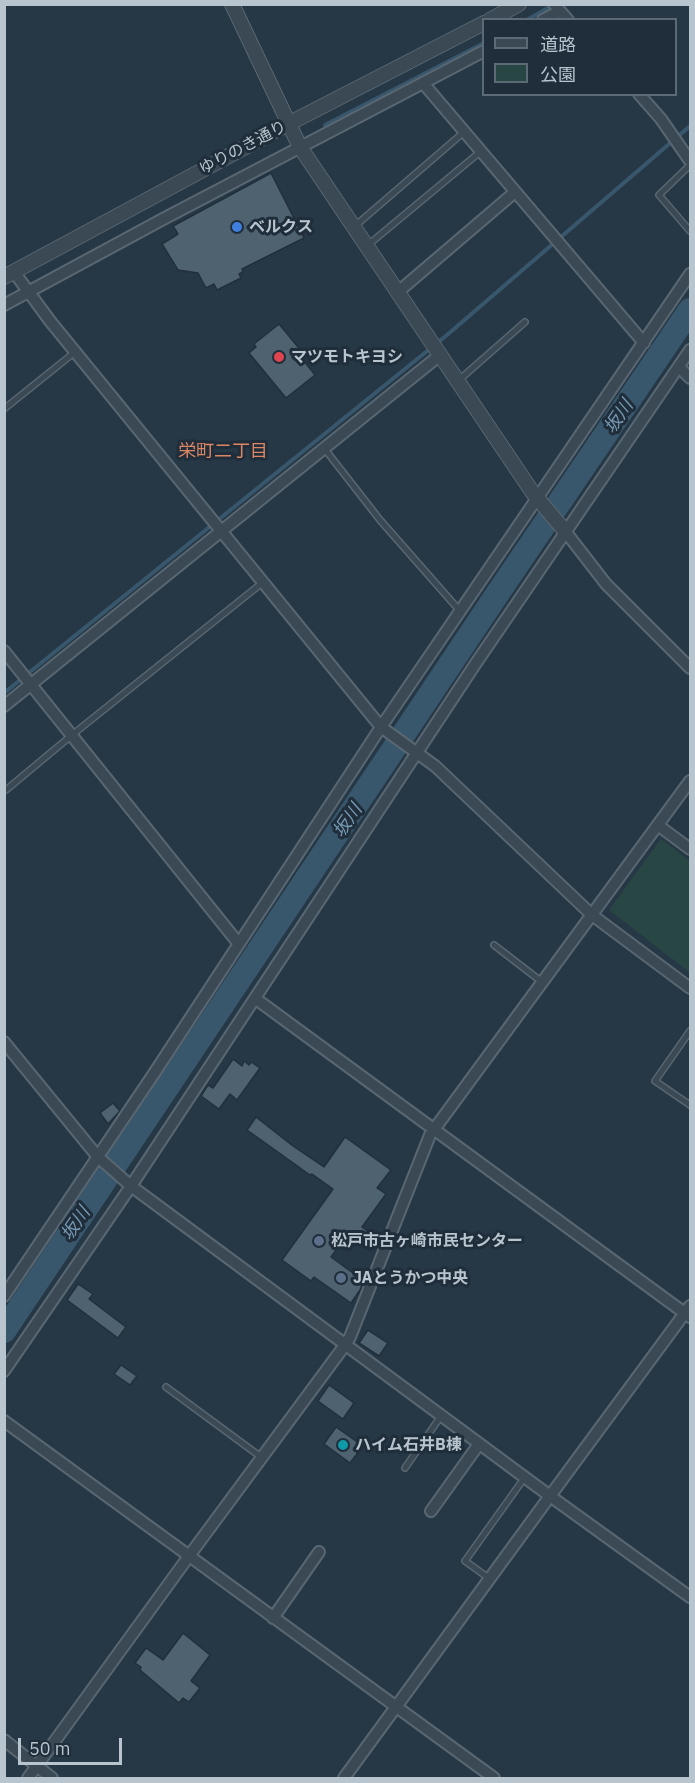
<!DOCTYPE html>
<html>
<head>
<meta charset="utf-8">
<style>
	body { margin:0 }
	#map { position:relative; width:695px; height:1783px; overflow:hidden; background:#263845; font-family:"IBM Plex Sans","Noto Sans JP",sans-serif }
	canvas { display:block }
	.frame { position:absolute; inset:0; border:6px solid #b8c4ce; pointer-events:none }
	.legend { position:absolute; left:482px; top:18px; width:195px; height:78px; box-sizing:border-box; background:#1f2e3a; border:2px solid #5c6a75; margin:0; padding:8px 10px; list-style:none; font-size:18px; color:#b8c4ce }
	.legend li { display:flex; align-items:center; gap:12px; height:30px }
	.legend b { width:30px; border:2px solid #5c6a75 }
	.scale { position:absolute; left:18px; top:1738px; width:104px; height:27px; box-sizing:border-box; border:3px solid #b8c4ce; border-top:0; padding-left:8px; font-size:18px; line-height:21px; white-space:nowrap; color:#b8c4ce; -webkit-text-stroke:4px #1f2e3a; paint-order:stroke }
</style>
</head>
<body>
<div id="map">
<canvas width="695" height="1783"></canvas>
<div class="frame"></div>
<ul class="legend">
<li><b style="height:8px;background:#3b4954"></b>道路</li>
<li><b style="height:16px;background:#284644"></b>公園</li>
</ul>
<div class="scale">50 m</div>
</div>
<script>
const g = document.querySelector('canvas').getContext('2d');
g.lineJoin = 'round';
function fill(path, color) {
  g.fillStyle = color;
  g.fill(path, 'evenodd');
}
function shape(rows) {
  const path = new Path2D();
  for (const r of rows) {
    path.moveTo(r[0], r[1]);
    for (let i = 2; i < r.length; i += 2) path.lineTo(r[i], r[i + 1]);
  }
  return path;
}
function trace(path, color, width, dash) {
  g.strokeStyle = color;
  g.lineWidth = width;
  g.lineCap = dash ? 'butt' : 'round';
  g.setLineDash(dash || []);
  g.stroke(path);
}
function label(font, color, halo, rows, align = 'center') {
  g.font = font + ' "IBM Plex Sans","Noto Sans JP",sans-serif';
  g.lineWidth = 6;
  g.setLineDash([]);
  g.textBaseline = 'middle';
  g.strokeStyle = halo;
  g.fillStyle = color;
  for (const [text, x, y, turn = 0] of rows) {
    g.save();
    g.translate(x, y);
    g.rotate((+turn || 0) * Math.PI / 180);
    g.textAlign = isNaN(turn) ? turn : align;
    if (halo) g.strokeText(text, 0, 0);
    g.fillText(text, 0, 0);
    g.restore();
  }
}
fill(shape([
	[661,839,690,861,690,969,689,972,609,910]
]), '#284644');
trace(shape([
	[527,20,553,5],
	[325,125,484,43],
	[4,693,447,335,690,126]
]), '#39576c', 4);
trace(shape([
	[4,1331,498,593,690,310]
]), '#39576c', 24);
const building = shape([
	[271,173,304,238,242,269,243,272,239,274,241,278,217,290,214,284,206,288,198,273,178,270,162,244,178,234,173,226,271,173],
	[279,324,303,353,300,356,315,375,286,398,249,353,256,347,254,344,279,324],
	[233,1059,242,1066,244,1061,249,1065,251,1062,260,1068,237,1100,230,1094,219,1109,201,1096,208,1085,213,1088,233,1059],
	[113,1103,120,1111,108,1124,100,1113,113,1103],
	[256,1117,293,1146,324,1167,345,1137,391,1170,377,1188,386,1194,362,1227,375,1236,373,1239,377,1242,371,1250,366,1249,347,1235,331,1257,364,1281,360,1290,351,1303,314,1277,311,1281,282,1260,333,1189,312,1174,310,1175,247,1130,256,1117],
	[78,1284,93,1294,89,1299,126,1327,118,1338,67,1300,78,1284],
	[368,1330,388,1343,379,1356,359,1343,368,1330],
	[121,1365,137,1376,130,1385,114,1374,121,1365],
	[329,1385,354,1403,343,1419,318,1401,329,1385],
	[336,1427,363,1446,350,1463,324,1444,336,1427],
	[183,1633,210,1655,191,1681,200,1688,189,1702,183,1698,179,1703,140,1670,141,1667,135,1663,146,1648,163,1660,183,1633]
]);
fill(building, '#4f6270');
trace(building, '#21303c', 1.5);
const service = shape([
	[690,165,659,195,690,231],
	[355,226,464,132],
	[368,245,480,152],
	[459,380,525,322],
	[4,409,75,352],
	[324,448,380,520,460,611],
	[6,790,72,735,262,583],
	[494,945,542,982],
	[690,1031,655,1081,690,1105],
	[166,1387,261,1457],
	[405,1468,441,1416],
	[490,1579,465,1561,525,1477]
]);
const minor = shape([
	[554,4,568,20],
	[543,20,560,11],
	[423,83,644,343],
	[639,94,661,119,690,161],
	[14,272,50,321,381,727,435,766,592,915,690,988],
	[398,292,515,192],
	[4,305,165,218,484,51],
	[679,367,690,378],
	[565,531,606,584,690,668],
	[4,651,239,944],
	[4,706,440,355],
	[659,826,690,849],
	[256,999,690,1317],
	[4,1042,98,1157,131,1186,550,1496,344,1778],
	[4,1296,155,1072,381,727,690,274],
	[690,1306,550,1496,690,1597],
	[4,1371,131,1186,476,663,690,350],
	[4,1421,494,1778],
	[431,1511,479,1444],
	[273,1618,319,1552],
	[4,1740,52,1778],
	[28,1778,189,1556,345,1345,350,1337,430,1135,690,781]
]);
const tertiary = shape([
	[232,4,300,147,533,493,565,531],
	[490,20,519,4],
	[4,277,288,124,484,23]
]);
trace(service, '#596772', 8);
trace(minor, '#596772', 14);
trace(tertiary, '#596772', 16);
trace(service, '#3b4954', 5);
trace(minor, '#3b4954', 10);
trace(tertiary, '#3b4954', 14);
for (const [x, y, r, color] of [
	[237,227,6,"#3f7fe0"],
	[279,357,6,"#e0444e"],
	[319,1241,6,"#5c6f8a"],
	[341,1278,6,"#5c6f8a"],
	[343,1445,6,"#0f9aa8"]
]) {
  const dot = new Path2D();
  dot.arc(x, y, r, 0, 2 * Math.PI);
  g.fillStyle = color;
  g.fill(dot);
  trace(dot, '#1f2e3a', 2);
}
label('16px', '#b8c4ce', '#1f2e3a', [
	["ゆりのき通り",243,148,-28]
]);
label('bold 16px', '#b8c4ce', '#1f2e3a', [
	["ベルクス",249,227],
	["マツモトキヨシ",291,357],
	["松戸市古ヶ崎市民センター",331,1241],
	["JAとうかつ中央",353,1278],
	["ハイム石井B棟",355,1445]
], 'left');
label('italic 18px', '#7799b2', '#1f2e3a', [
	["坂川",619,417,-56],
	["坂川",348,821,-56],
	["坂川",76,1224,-56]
]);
label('18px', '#dc8665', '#1f2e3a', [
	["栄町二丁目",223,452]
]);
</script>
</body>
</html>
